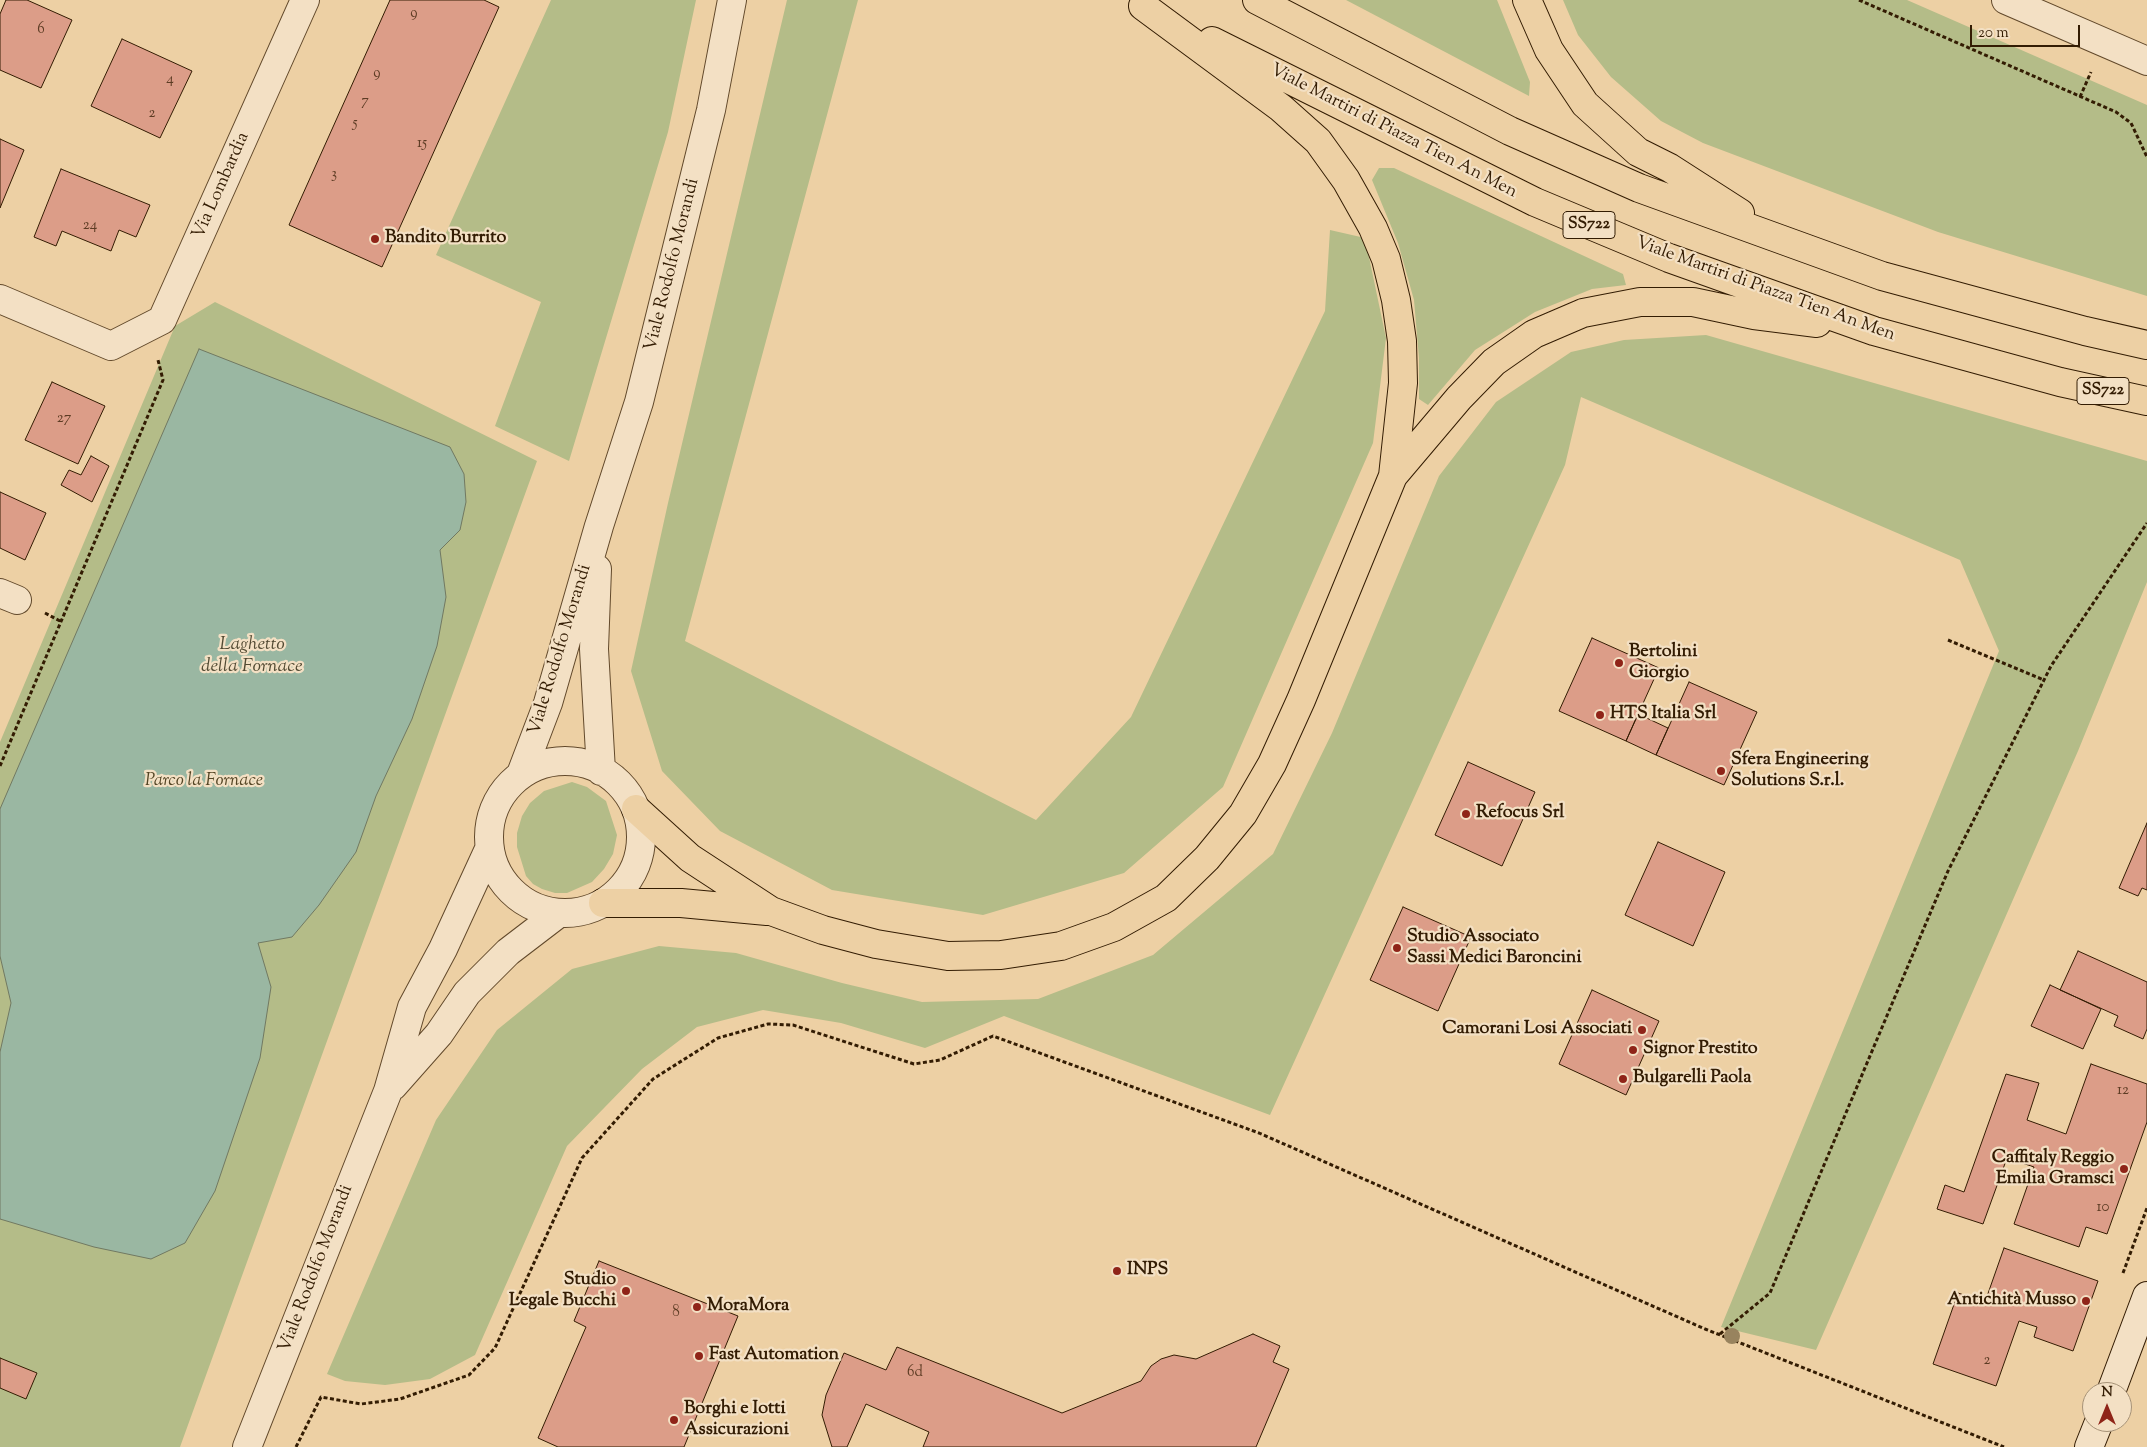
<!DOCTYPE html>
<html>
<head>
<meta charset="utf-8">
<style>
	body { margin:0 }
	#map { position:relative; width:2147px; height:1447px; overflow:hidden; background:#edd0a4; font-family:"Sorts Mill Goudy",serif }
	canvas { display:block }
	.north { position:absolute; left:2082px; top:1382px; width:50px; height:50px; box-sizing:border-box; background:#f3e0c4; border:1px solid #a69277; border-radius:50%; rotate:0deg; font-size:14px; font-weight:700; line-height:20px; text-align:center; color:#331c03 }
	.north::after { content:''; display:block; margin:auto; width:18px; height:22px; background:#8f2418; clip-path:polygon(50% 0,100% 100%,50% 72%,0 100%) }
	.scale { position:absolute; left:1970px; top:25px; width:110px; height:22px; box-sizing:border-box; border:2px solid #331c03; border-top:0; padding-left:6px; font-size:15px; line-height:18px; white-space:nowrap; color:#331c03; -webkit-text-stroke:4px #f3e0c4; paint-order:stroke }
</style>
</head>
<body>
<div id="map">
<canvas width="2147" height="1447"></canvas>
<div class="north">N</div>
<div class="scale">20 m</div>
</div>
<script>
const g = document.querySelector('canvas').getContext('2d');
g.lineJoin = 'round';
function fill(path, color) {
  g.fillStyle = color;
  g.fill(path, 'evenodd');
}
function shape(rows) {
  const path = new Path2D();
  for (const r of rows) {
    if (r.length === 3) {
      path.moveTo(r[0] + r[2], r[1]);
      path.arc(r[0], r[1], r[2], 0, 2 * Math.PI);
      continue;
    }
    path.moveTo(r[0], r[1]);
    for (let i = 2; i < r.length; i += 2) path.lineTo(r[i], r[i + 1]);
  }
  return path;
}
function trace(path, color, width, dash) {
  g.strokeStyle = color;
  g.lineWidth = width;
  g.lineCap = dash ? 'butt' : 'round';
  g.setLineDash(dash || []);
  g.stroke(path);
}
function label(font, color, halo, rows, align = 'center') {
  g.font = font + ' "Sorts Mill Goudy",serif';
  g.lineWidth = 4.5;
  g.setLineDash([]);
  g.textBaseline = 'middle';
  g.strokeStyle = halo;
  g.fillStyle = color;
  for (const [text, x, y, turn = 0] of rows) {
    g.save();
    g.translate(x, y);
    g.rotate((+turn || 0) * Math.PI / 180);
    g.textAlign = isNaN(turn) ? turn : align;
    if (halo) g.strokeText(text, 0, 0);
    g.fillText(text, 0, 0);
    g.restore();
  }
}
fill(shape([
	[551,0,696,0,668,132,569,461,495,426,541,302,436,255],
	[787,0,858,0,685,641,1036,820,1131,717,1325,311,1330,230,1365,238,1386,338,1373,443,1223,787,1124,873,983,915,832,890,720,831,662,771,631,671,668,503],
	[1346,0,1497,0,1530,82,1529,96],
	[1563,0,1907,0,2147,105,2147,296,1938,232,1703,143,1661,121,1611,77,1578,35],
	[1379,168,1394,168,1623,274,1626,285,1592,289,1535,312,1475,350,1428,405,1419,399,1419,358,1414,300,1398,243,1372,180],
	[215,302,537,461,180,1447,0,1447,0,742,175,326],
	[1706,335,2147,461,2147,582,2078,751,1816,1350,1721,1327,1999,651,1960,560,1581,397,1565,465,1270,1115,1004,1016,925,1048,841,1023,763,1010,697,1027,642,1069,567,1146,475,1355,430,1379,385,1385,345,1381,327,1374,436,1120,497,1030,572,969,659,946,736,953,842,983,922,1002,1038,999,1153,955,1273,854,1332,733,1439,476,1496,402,1571,352,1624,340],
	[572,782,587,787,606,801,617,835,613,854,604,869,592,882,567,893,555,893,542,889,533,884,526,876,517,847,517,833,522,816,530,803,544,791]
]), '#b4bc88');
const water = shape([
	[199,349,450,447,464,474,466,502,460,530,440,550,446,597,437,646,412,719,376,796,356,852,319,905,292,937,258,943,271,987,260,1058,215,1191,185,1243,151,1259,94,1247,0,1219,0,1052,11,1003,0,956,0,809,199,349]
]);
fill(water, '#9ab7a2');
trace(water, '#717962', 1);
const building = shape([
	[6,0,27,0,72,20,41,88,0,70,0,14,6,0],
	[390,0,484,0,499,7,382,267,289,225,390,0],
	[122,39,192,71,160,138,91,106,122,39],
	[0,139,24,150,0,208,0,139],
	[61,169,150,205,136,237,119,230,111,251,62,231,56,246,34,237,61,169],
	[52,382,105,406,78,464,25,440,52,382],
	[91,456,109,466,92,502,61,485,69,470,81,475,91,456],
	[0,492,46,513,25,560,0,548,0,492],
	[1592,638,1659,668,1626,741,1559,711,1592,638],
	[1689,682,1757,712,1724,785,1656,755,1689,682],
	[1638,714,1668,728,1656,755,1626,741,1638,714],
	[1468,762,1535,792,1502,866,1435,835,1468,762],
	[2147,823,2147,890,2142,888,2138,896,2119,888,2147,823],
	[1658,842,1725,872,1693,946,1625,915,1658,842],
	[1403,907,1471,937,1438,1011,1370,980,1403,907],
	[2078,951,2147,982,2147,1029,2143,1039,2114,1026,2118,1016,2060,990,2078,951],
	[2050,985,2101,1009,2083,1049,2031,1026,2050,985],
	[1592,990,1659,1021,1626,1095,1559,1064,1592,990],
	[2091,1064,2147,1084,2147,1122,2107,1234,2086,1227,2079,1247,2014,1224,2034,1167,2007,1158,1983,1224,1937,1209,1945,1185,1964,1192,2006,1074,2039,1083,2027,1120,2066,1134,2091,1064],
	[2004,1248,2098,1281,2073,1351,2034,1337,2037,1327,2019,1321,1996,1386,1933,1364,1958,1293,1985,1302,2004,1248],
	[599,1261,738,1316,684,1447,558,1447,538,1438,586,1327,574,1321,599,1261],
	[1253,1334,1280,1346,1273,1362,1289,1369,1256,1447,923,1447,929,1432,866,1404,847,1447,832,1447,822,1415,826,1395,844,1353,886,1370,897,1347,1062,1413,1141,1381,1151,1366,1161,1359,1174,1355,1196,1359,1253,1334],
	[0,1358,37,1373,26,1399,0,1388,0,1358]
]);
fill(building, '#dc9d88');
trace(building, '#331c03', 1);
const minor = shape([
	[2006,0,2147,61],
	[0,299,111,346,162,320,305,0],
	[0,593,17,600]
]);
const tertiary = shape([
	[597,569,594,649,601,771],
	[565,837,76],
	[521,774,548,703,599,526,639,402,711,110,732,0],
	[393,1086,439,1034,467,993,508,952,559,913],
	[247,1447,388,1091,412,1007,443,949,489,849]
]);
const secondary = shape([
	[2111,1392,2147,1296],
	[2089,1447,2099,1422]
]);
const trunk = shape([
	[1257,0,1510,131,1639,188,1882,276,2085,331,2147,345],
	[1527,0,1549,50,1585,104,1638,152,1670,168,1740,213],
	[1212,41,1535,202,1669,258,1874,331,2060,382,2147,401],
	[1393,476,1459,398,1494,362,1534,334,1583,313,1640,302,1693,302,1754,315,1817,323],
	[636,809,690,858,771,911,823,930,876,944,948,956,1001,955,1061,946,1114,927,1166,898,1207,858,1243,814,1272,764,1301,700,1393,476,1403,383,1402,341,1396,300,1386,259,1373,228,1346,180,1318,141,1281,108,1143,6],
	[603,903,681,903,767,911]
]);
trace(minor, '#62492b', 30);
trace(tertiary, '#62492b', 30);
trace(secondary, '#331c03', 30);
trace(trunk, '#331c03', 30);
trace(shape([
	[1859,0,2116,112,2131,123,2147,157],
	[2080,97,2091,72],
	[45,613,60,621],
	[1948,640,2044,680],
	[0,766,163,380,158,360],
	[2123,1273,2147,1208],
	[1720,1334,1770,1293,1948,871,2051,666,2147,523],
	[296,1447,321,1397,361,1404,400,1399,469,1375,495,1348,582,1158,653,1079,718,1038,768,1024,793,1025,914,1064,940,1060,993,1036,1259,1133,1705,1329,2004,1447]
]), '#331c03', 3, [4, 2.5]);
trace(minor, '#f3e0c4', 28);
trace(tertiary, '#f3e0c4', 28);
trace(secondary, '#f3e0c4', 28);
trace(trunk, '#edd0a4', 28);
g.fillStyle = '#98835e';
for (const [x, y] of [
	[1732,1336]
]) {
  g.beginPath();
  g.arc(x, y, 8, 0, 2 * Math.PI);
  g.fill();
}
for (const [x, y, r, color] of [
	[375,239,5,"#8f2418"],
	[1619,663,5,"#8f2418"],
	[1600,715,5,"#8f2418"],
	[1721,771,5,"#8f2418"],
	[1466,814,5,"#8f2418"],
	[1397,948,5,"#8f2418"],
	[1642,1030,5,"#8f2418"],
	[1633,1050,5,"#8f2418"],
	[1623,1079,5,"#8f2418"],
	[2124,1169,5,"#8f2418"],
	[1117,1271,5,"#8f2418"],
	[626,1291,5,"#8f2418"],
	[2086,1301,5,"#8f2418"],
	[697,1307,5,"#8f2418"],
	[699,1356,5,"#8f2418"],
	[674,1420,5,"#8f2418"]
]) {
  const dot = new Path2D();
  dot.arc(x, y, r, 0, 2 * Math.PI);
  g.fillStyle = color;
  g.fill(dot);
  trace(dot, '#f3e0c4', 2);
}
label('15px', '#5d3c24', null, [
	["9",414,14],
	["6",41,30],
	["9",377,74],
	["4",170,80],
	["7",365,102],
	["2",152,114],
	["5",355,124],
	["15",422,144],
	["3",334,175],
	["24",90,226],
	["27",64,419],
	["12",2123,1091],
	["10",2103,1208],
	["8",676,1313],
	["2",1987,1361],
	["6d",915,1373]
]);
for (const [x, y, w] of [
	[1589,225,52],
	[2103,391,52]
]) {
  const box = new Path2D();
  box.roundRect(x - w / 2, y - 13.5, w, 27, 4);
  g.fillStyle = '#f3e0c4';
  g.fill(box);
  trace(box, '#331c03', 1);
}
label('bold 16px', '#331c03', null, [
	["SS722",1589,225],
	["SS722",2103,391]
]);
label('18px', '#331c03', '#f3e0c4', [
	["Viale Martiri di Piazza Tien An Men",1393,132,27],
	["Via Lombardia",222,186,-66],
	["Viale Rodolfo Morandi",673,265,-76],
	["Viale Martiri di Piazza Tien An Men",1765,290,20],
	["Viale Rodolfo Morandi",561,650,-73],
	["Viale Rodolfo Morandi",317,1269,-69]
]);
label('bold 18px', '#331c03', '#f3e0c4', [
	["Bandito Burrito",385,239],
	["Bertolini",1629,653],
	["Giorgio",1629,674],
	["HTS Italia Srl",1610,715],
	["Sfera Engineering",1731,761],
	["Solutions S.r.l.",1731,782],
	["Refocus Srl",1476,814],
	["Studio Associato",1407,938],
	["Sassi Medici Baroncini",1407,959],
	["Camorani Losi Associati",1632,1030,"right"],
	["Signor Prestito",1643,1050],
	["Bulgarelli Paola",1633,1079],
	["Caffitaly Reggio",2114,1159,"right"],
	["Emilia Gramsci",2114,1180,"right"],
	["INPS",1127,1271],
	["Studio",616,1281,"right"],
	["Legale Bucchi",616,1302,"right"],
	["Antichità Musso",2076,1301,"right"],
	["MoraMora",707,1307],
	["Fast Automation",709,1356],
	["Borghi e Iotti",684,1410],
	["Assicurazioni",684,1431]
], 'left');
label('italic 18px', '#534424', '#f3e0c4', [
	["Parco la Fornace",204,782]
]);
label('italic 19px', '#524a33', '#f3e0c4', [
	["Laghetto",252,646],
	["della Fornace",252,668]
]);
</script>
</body>
</html>
